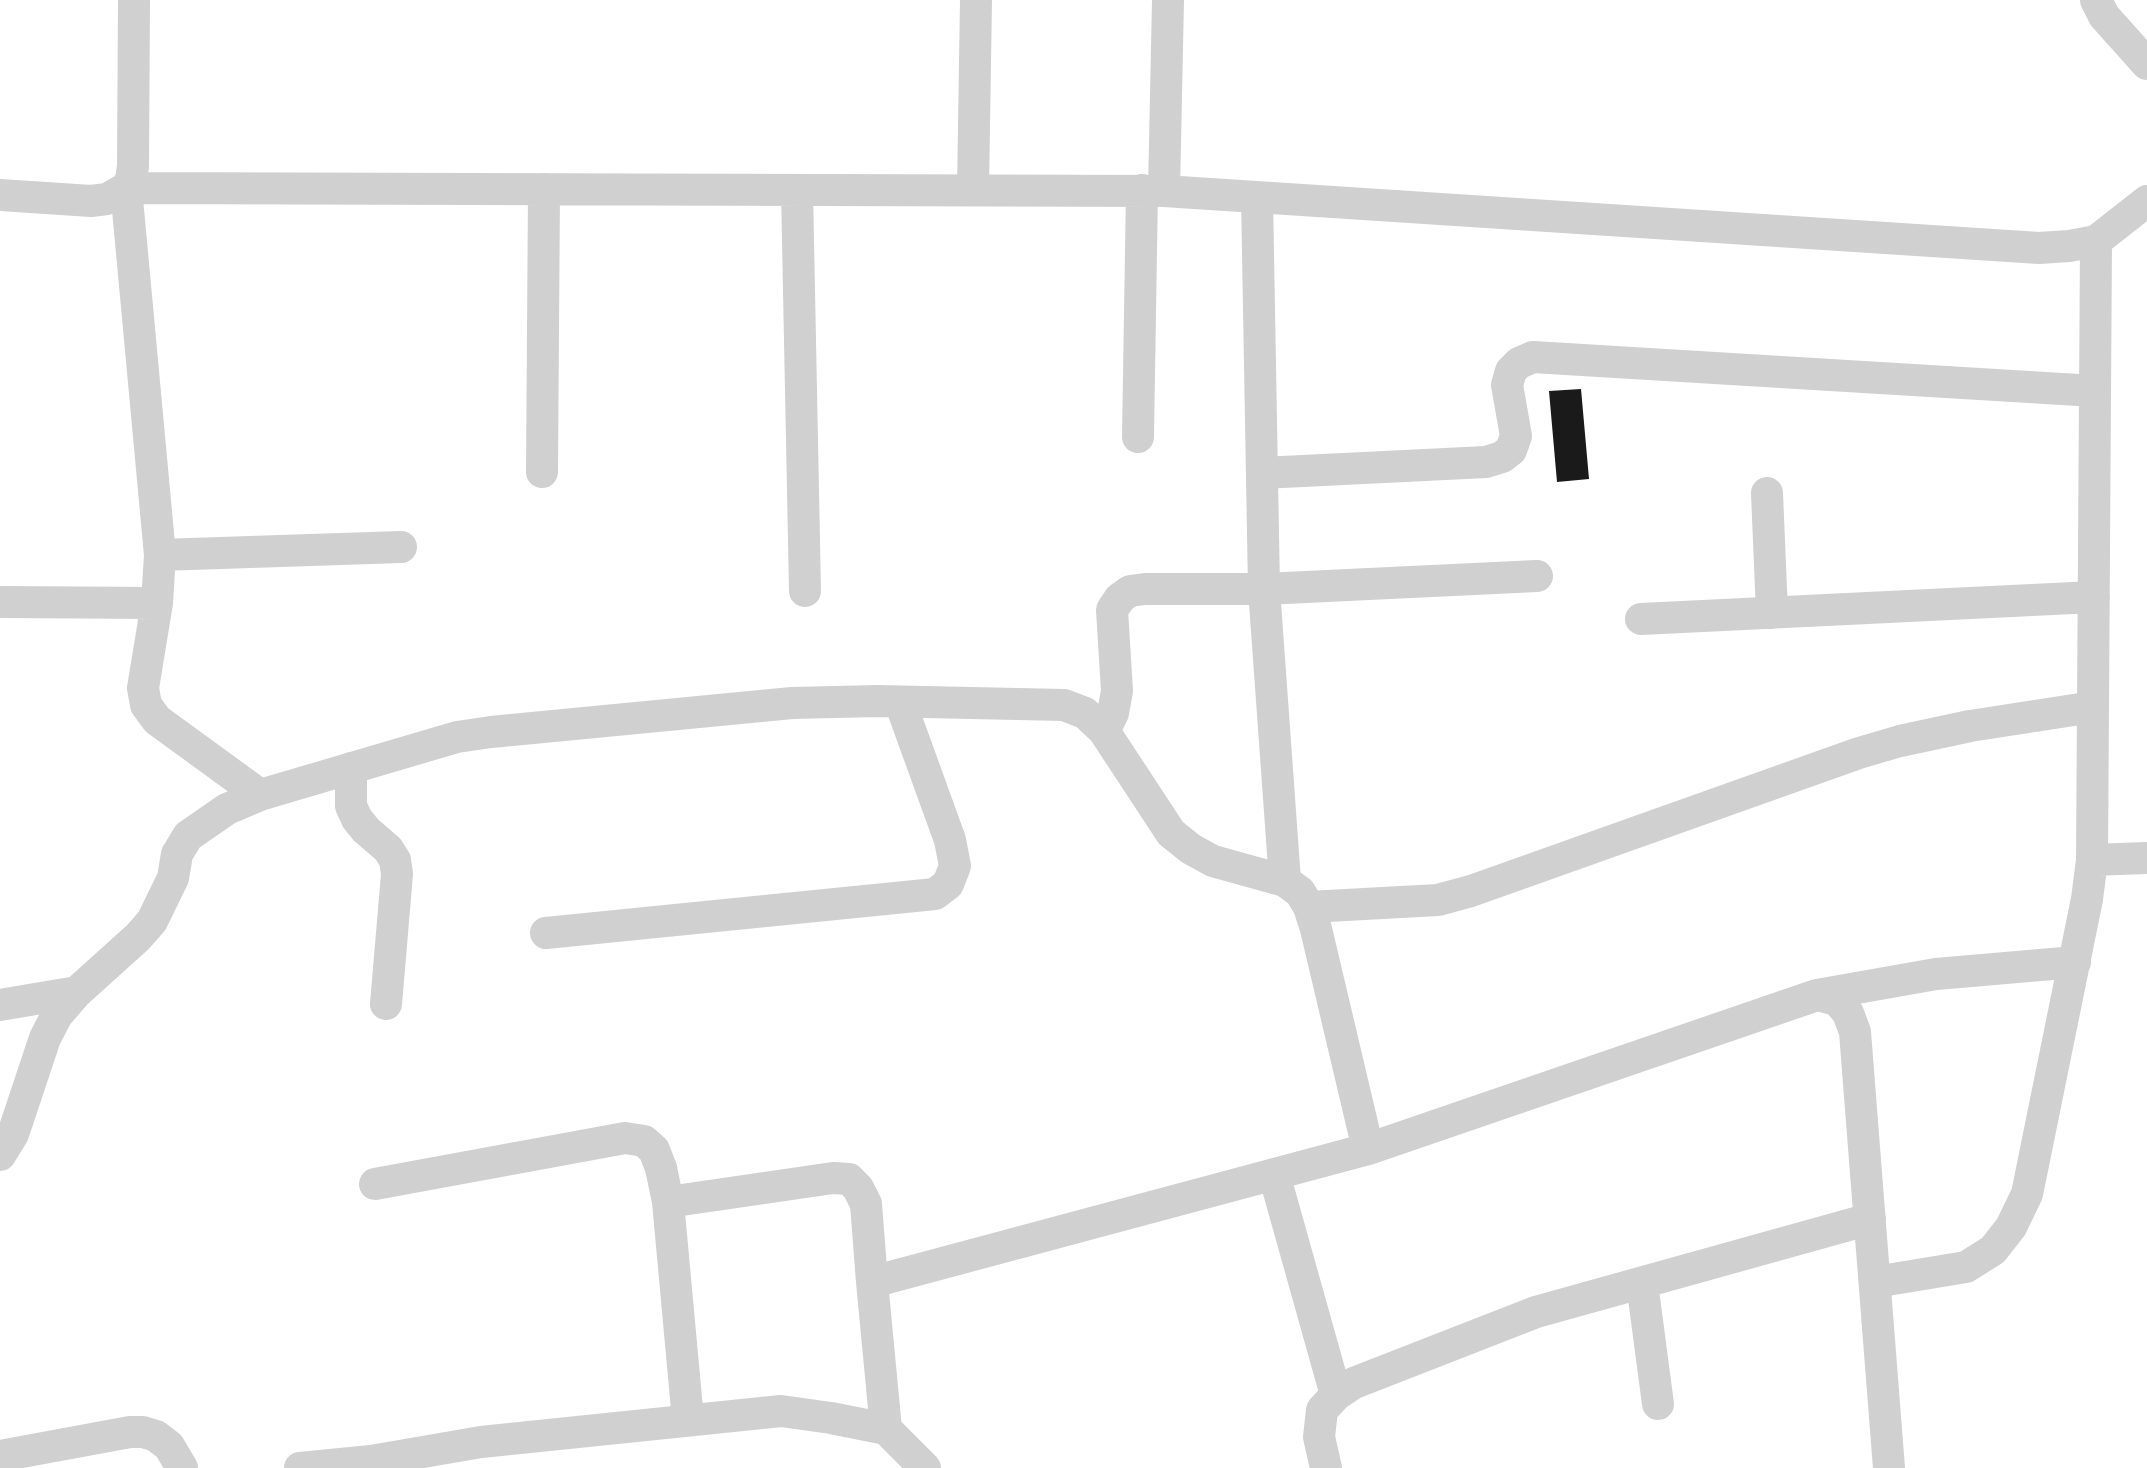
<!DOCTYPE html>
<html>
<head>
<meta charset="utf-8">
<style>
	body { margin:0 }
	canvas { display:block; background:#fff }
</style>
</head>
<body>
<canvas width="2147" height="1468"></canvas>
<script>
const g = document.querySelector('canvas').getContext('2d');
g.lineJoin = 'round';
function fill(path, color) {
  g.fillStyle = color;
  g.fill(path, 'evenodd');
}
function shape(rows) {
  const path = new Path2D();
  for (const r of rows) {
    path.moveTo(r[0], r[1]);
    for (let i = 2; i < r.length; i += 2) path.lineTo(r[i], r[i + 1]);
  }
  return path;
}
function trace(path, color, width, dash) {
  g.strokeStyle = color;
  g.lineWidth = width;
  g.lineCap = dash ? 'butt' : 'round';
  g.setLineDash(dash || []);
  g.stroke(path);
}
fill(shape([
	[1581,389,1589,479,1557,482,1549,391]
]), '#1a1a1a');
trace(shape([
	[2096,0,2104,16,2147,64],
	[797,190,805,591],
	[973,190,976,0],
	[1164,191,1168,0],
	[0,195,91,201,107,199,126,188,131,180,133,166,134,0],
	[1257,197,1264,589,1285,881],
	[1138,437,1142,190],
	[542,472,544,189],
	[1262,473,1486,462,1502,457,1511,450,1516,436,1507,385,1511,371,1519,363,1533,357,2095,391],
	[1767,493,1772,613],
	[160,555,401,547],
	[0,602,157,603],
	[1641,619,2094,597],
	[1104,731,1113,713,1117,691,1112,610,1120,598,1130,591,1145,589,1264,589,1537,576],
	[351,768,351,806,357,819,366,830,388,849,395,860,397,874,386,1004],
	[260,795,157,720,146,705,143,688,157,603,160,555,126,188,1164,191,2039,248,2069,246,2096,241,2147,201],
	[2092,860,2147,858],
	[1309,907,1438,900,1471,891,1859,753,1900,741,1970,726,2093,707],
	[546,933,935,894,948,884,955,866,950,840,900,702],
	[1817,995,1936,974,2075,962],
	[0,1005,77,992],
	[0,1155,13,1134,45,1038,57,1015,77,992,138,937,152,921,173,878,177,854,188,836,227,809,260,795,457,737,491,732,792,703,878,701,1064,705,1085,713,1104,731,1171,833,1191,849,1213,861,1285,881,1300,892,1309,907,1316,929,1368,1149],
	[1274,1174,1336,1395],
	[375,1184,625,1138,644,1141,654,1150,661,1168,668,1202,688,1420],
	[668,1202,833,1178,849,1179,858,1188,866,1204,872,1282],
	[1875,1282,1966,1267,1993,1250,2011,1227,2027,1194,2087,899,2092,860,2096,241],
	[1642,1283,1658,1404],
	[886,1429,925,1468],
	[0,1456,130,1432,143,1432,156,1436,169,1446,182,1468],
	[300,1468,371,1461,481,1442,781,1411,831,1418,886,1429,872,1282,1368,1149,1817,995,1837,1000,1848,1013,1855,1032,1889,1468],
	[1326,1468,1319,1437,1322,1410,1336,1395,1354,1383,1536,1312,1870,1219]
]), '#d0d0d0', 32);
</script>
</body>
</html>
